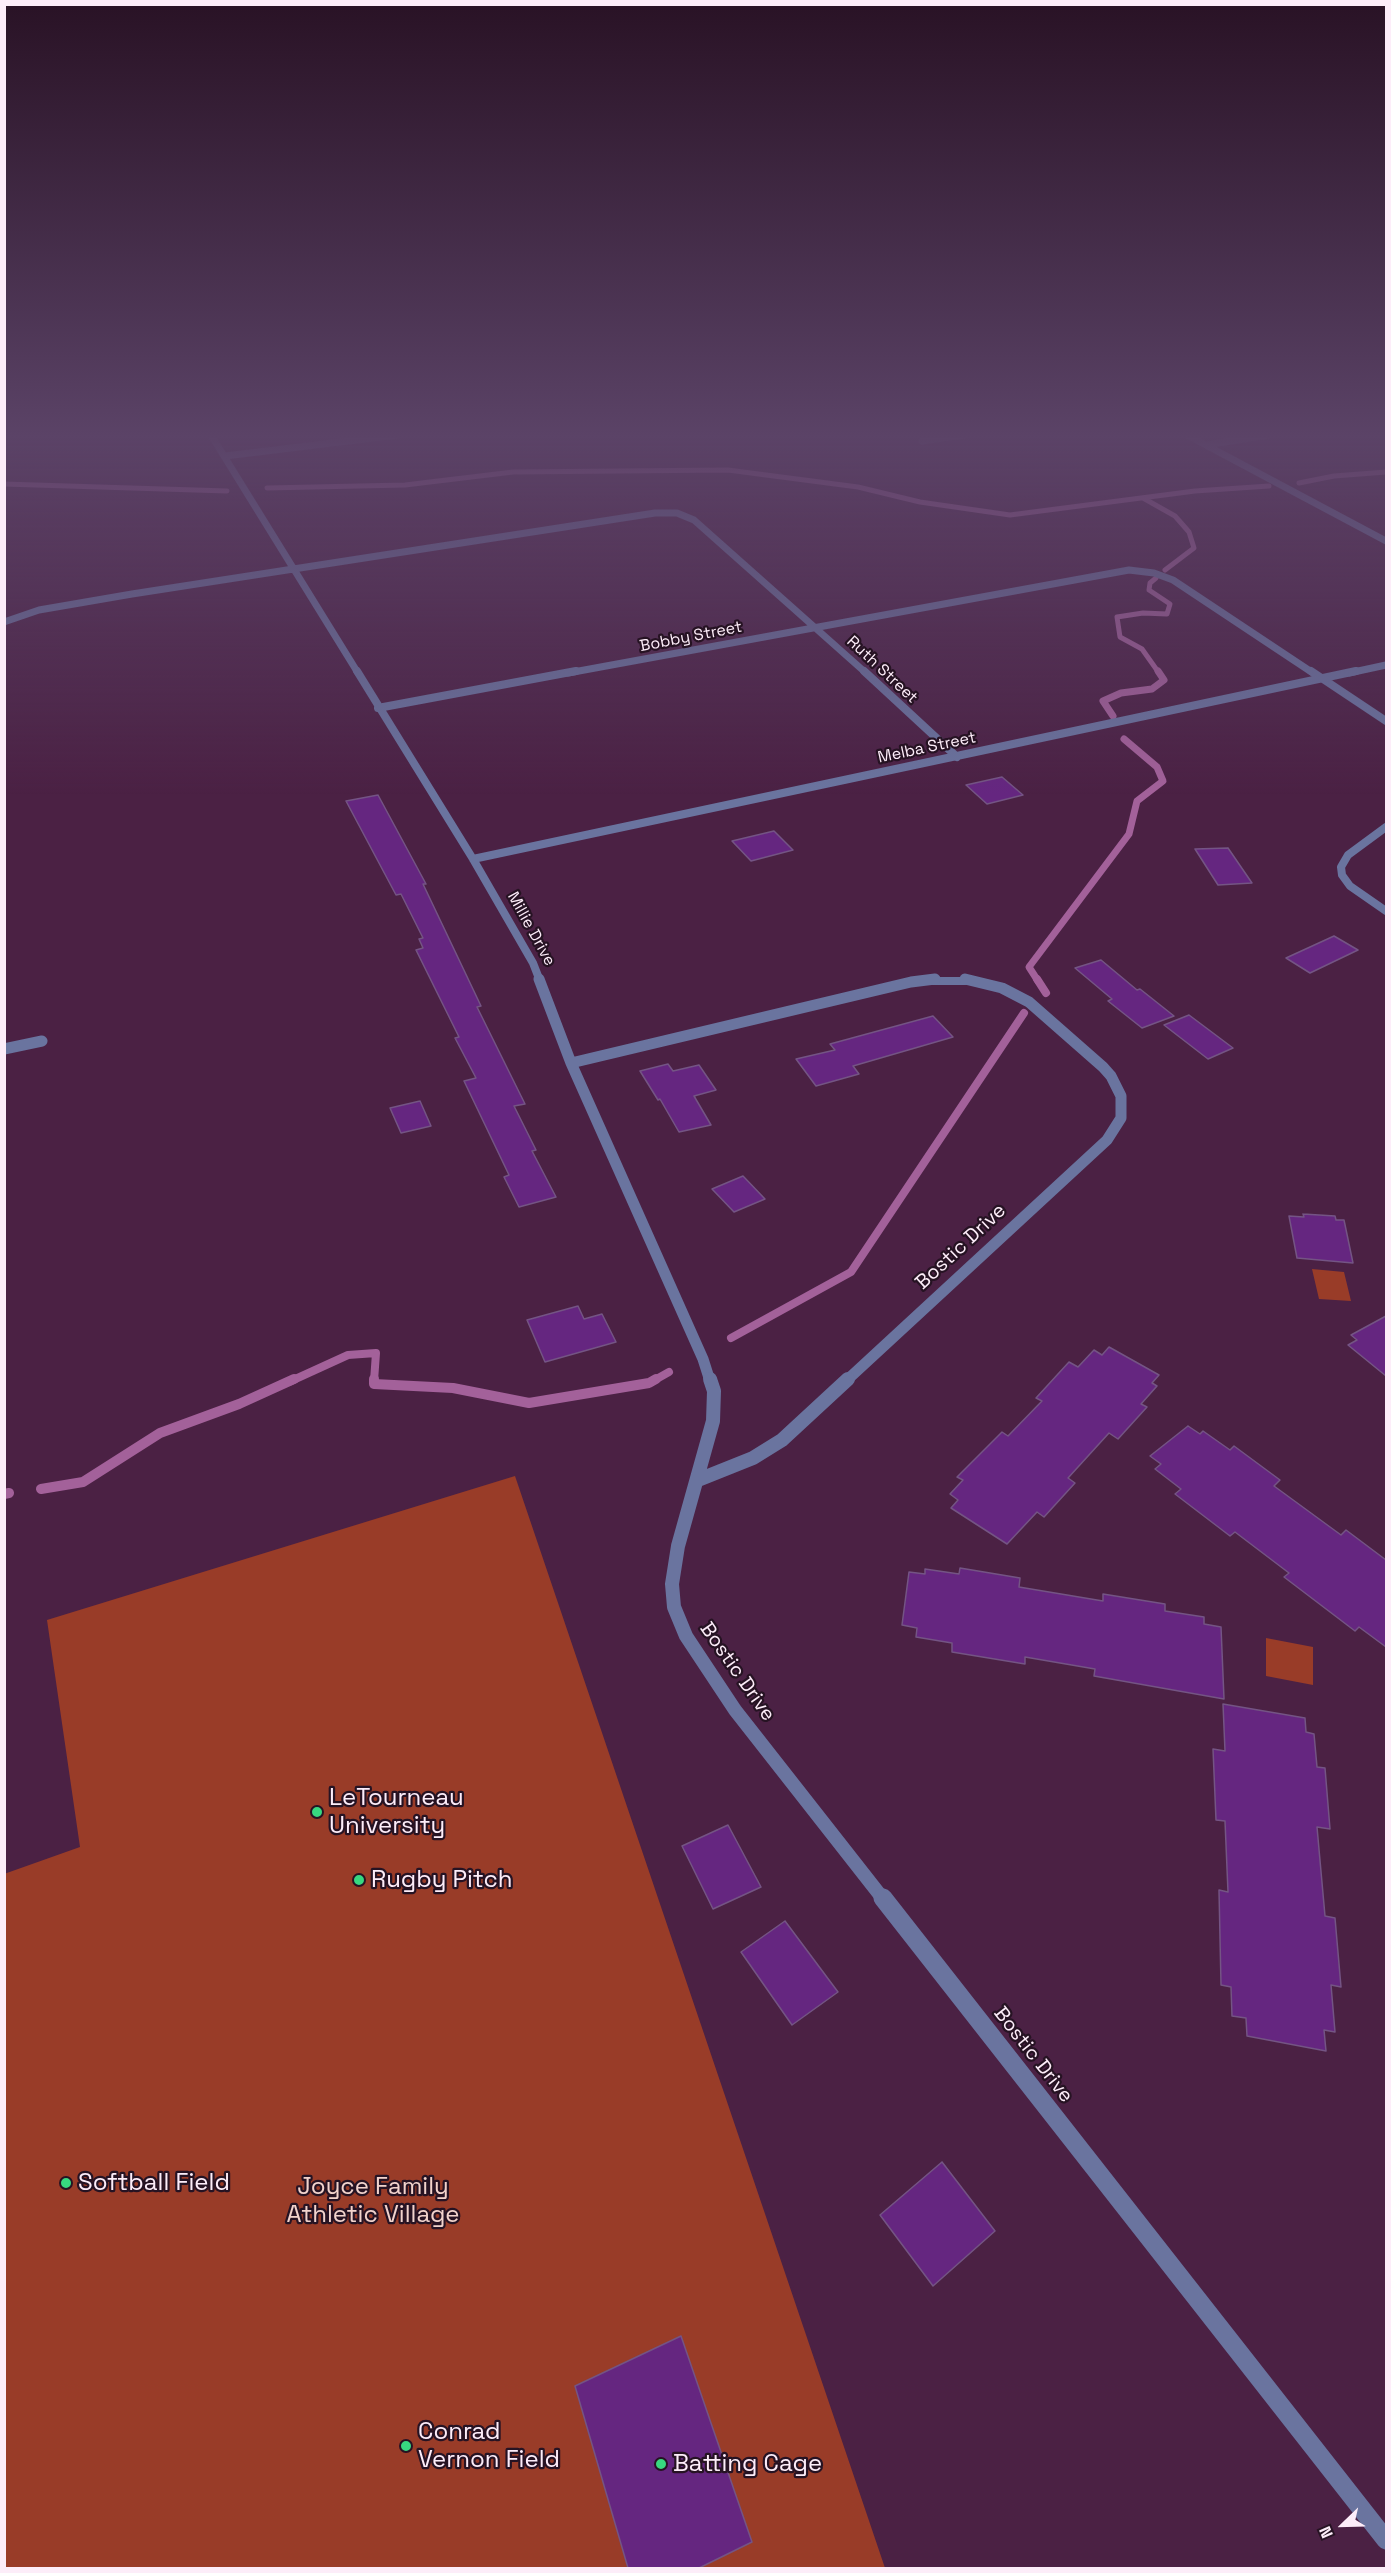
<!DOCTYPE html>
<html>
<head>
<meta charset="utf-8">
<style>
	body { margin:0 }
	#map { position:relative; width:1391px; height:2573px; overflow:hidden; background:#4b2144; font-family:"Space Grotesk",sans-serif }
	canvas { display:block }
	.frame { position:absolute; inset:0; border:6px solid #fdedf9; pointer-events:none }
	.north { position:absolute; left:1313px; top:2495px; width:60px; height:60px; -webkit-text-stroke:4px #261323; paint-order:stroke; rotate:247deg; font-size:16px; font-weight:700; line-height:24px; text-align:center; color:#fdedf9 }
	.north::after { content:''; display:block; margin:auto; width:21px; height:27px; background:#fdedf9; clip-path:polygon(50% 0,100% 100%,50% 72%,0 100%) }
</style>
</head>
<body>
<div id="map">
<canvas width="1391" height="2573"></canvas>
<div class="frame"></div>
<div class="north">N</div>
</div>
<script>
const g = document.querySelector('canvas').getContext('2d');
g.lineJoin = 'round';
function fill(path, color) {
  g.fillStyle = color;
  g.fill(path, 'evenodd');
}
function shape(rows) {
  const path = new Path2D();
  for (const r of rows) {
    path.moveTo(r[0], r[1]);
    for (let i = 2; i < r.length; i += 2) path.lineTo(r[i], r[i + 1]);
  }
  return path;
}
function trace(path, color, width, dash) {
  g.strokeStyle = color;
  g.lineWidth = width;
  g.lineCap = dash ? 'butt' : 'round';
  g.setLineDash(dash || []);
  g.stroke(path);
}
function label(font, color, halo, rows, align = 'center') {
  g.font = font + ' "Space Grotesk",sans-serif';
  g.lineWidth = 4.5;
  g.setLineDash([]);
  g.textBaseline = 'middle';
  g.strokeStyle = halo;
  g.fillStyle = color;
  for (const [text, x, y, turn = 0] of rows) {
    g.save();
    g.translate(x, y);
    g.rotate((+turn || 0) * Math.PI / 180);
    g.textAlign = isNaN(turn) ? turn : align;
    if (halo) g.strokeText(text, 0, 0);
    g.fillText(text, 0, 0);
    g.restore();
  }
}
fill(shape([
	[1312,1269,1344,1272,1351,1301,1319,1299],
	[515,1476,885,2568,5,2568,4,1874,80,1847,47,1620],
	[1266,1638,1313,1647,1313,1685,1266,1676]
]), '#993c28');
trace(shape([
	[1299,483,1334,476,1386,472],
	[4,484,227,491],
	[267,488,405,485,513,472,728,470,858,487,920,502,1010,515,1195,491,1269,486],
	[1143,498,1175,516,1189,532,1194,548,1165,570],
	[1156,578,1150,583,1149,590,1170,604,1167,614,1143,613,1117,617,1120,637,1142,649,1159,673]
]), '#a3619a', 5);
trace(shape([
	[1113,716,1103,701,1121,693,1152,689,1164,680,1158,671],
	[1038,981,1029,967,1129,834,1137,801,1163,781,1157,767,1124,739]
]), '#a3619a', 7);
trace(shape([
	[1037,979,1046,993],
	[731,1338,851,1272,1024,1013],
	[291,1381,348,1355,376,1353,374,1381],
	[653,1381,669,1372]
]), '#a3619a', 8);
trace(shape([
	[374,1379,374,1384,453,1388,529,1403,649,1383,656,1379],
	[41,1489,83,1482,160,1433,239,1404,294,1379],
	[4,1494,9,1493]
]), '#a3619a', 10);
const building = shape([
	[1002,777,1023,795,987,804,966,785,1002,777],
	[378,795,426,884,423,884,481,1006,477,1007,525,1104,514,1106,536,1150,532,1151,556,1197,519,1207,504,1177,509,1175,464,1081,476,1078,455,1038,459,1037,416,950,423,948,419,939,423,938,401,894,396,895,346,801,378,795],
	[774,831,793,850,751,861,732,841,774,831],
	[1228,848,1252,883,1218,885,1195,849,1228,848],
	[1334,936,1358,950,1310,973,1286,958,1334,936],
	[1101,960,1137,990,1140,989,1174,1016,1142,1028,1108,1001,1112,999,1075,968,1101,960],
	[1189,1015,1233,1048,1208,1059,1164,1025,1189,1015],
	[933,1016,953,1037,853,1066,859,1074,816,1086,796,1059,835,1050,830,1044,933,1016],
	[668,1064,673,1071,699,1065,716,1090,694,1096,711,1125,679,1132,660,1099,658,1100,640,1071,668,1064],
	[420,1101,431,1126,401,1133,390,1108,420,1101],
	[743,1176,765,1199,734,1212,712,1189,743,1176],
	[1303,1214,1335,1216,1336,1220,1344,1220,1353,1263,1297,1258,1289,1216,1304,1217,1303,1214],
	[578,1306,584,1319,602,1314,616,1342,545,1362,527,1320,578,1306],
	[1386,1316,1386,1376,1348,1345,1357,1340,1351,1335,1386,1316],
	[1109,1347,1159,1375,1152,1383,1157,1386,1141,1404,1147,1407,1118,1439,1109,1433,1068,1478,1075,1483,1044,1517,1037,1512,1007,1544,951,1508,958,1500,950,1494,963,1480,957,1477,1002,1432,1008,1436,1042,1401,1036,1398,1069,1362,1078,1367,1094,1350,1102,1355,1109,1347],
	[1188,1426,1200,1434,1203,1431,1230,1450,1234,1446,1280,1480,1274,1486,1341,1535,1346,1530,1386,1560,1386,1647,1359,1627,1355,1631,1284,1577,1289,1573,1235,1532,1230,1536,1175,1494,1181,1489,1155,1469,1161,1464,1150,1456,1188,1426],
	[960,1568,1020,1578,1019,1587,1103,1601,1103,1594,1165,1604,1165,1611,1204,1617,1204,1624,1221,1627,1224,1699,1094,1676,1095,1669,1025,1657,1025,1664,952,1652,952,1643,916,1637,917,1628,902,1625,909,1572,925,1574,925,1569,959,1574,960,1568],
	[1223,1704,1305,1718,1306,1732,1314,1734,1317,1767,1325,1768,1330,1829,1317,1827,1325,1916,1335,1918,1341,1987,1331,1985,1335,2032,1324,2030,1326,2051,1247,2036,1246,2018,1232,2016,1231,1987,1221,1985,1219,1890,1228,1892,1225,1821,1216,1820,1213,1749,1225,1751,1223,1704],
	[728,1825,761,1887,713,1909,682,1846,728,1825],
	[785,1921,838,1992,792,2025,741,1952,785,1921],
	[942,2162,995,2231,933,2286,880,2215,942,2162],
	[681,2336,752,2542,699,2568,628,2568,575,2386,681,2336]
]);
fill(building, '#652680');
trace(building, '#745484', 1.5);
trace(shape([
	[211,435,358,673],
	[1187,435,1386,541],
	[922,441,964,435],
	[1206,445,1269,435],
	[225,456,398,435],
	[4,622,39,610,132,594,655,513,677,513,694,520,866,673],
	[568,673,1129,570,1154,573,1173,580,1313,673],
	[1349,673,1386,665]
]), '#6a749f', 7);
trace(shape([
	[357,671,473,859,533,963,540,981],
	[864,671,957,757],
	[1311,671,1386,721],
	[378,708,576,671],
	[1386,827,1348,855,1341,867,1342,875,1350,886,1386,911],
	[473,859,1356,671],
	[922,981,971,981]
]), '#6a749f', 8);
trace(shape([
	[539,979,571,1063,703,1359,710,1381],
	[4,1049,42,1041],
	[571,1063,911,982,935,979],
	[846,1381,1107,1140,1121,1118,1121,1096,1111,1076,1103,1067,1029,1002,1002,988,965,979]
]), '#6a749f', 11);
trace(shape([
	[710,1379,714,1391,713,1421,678,1546,672,1584,674,1607,686,1636,735,1710,884,1900],
	[698,1480,753,1458,782,1440,848,1379]
]), '#6a749f', 14);
trace(shape([
	[883,1898,1386,2540]
]), '#6a749f', 19);
const sky = g.createLinearGradient(0, 0, 0, 795);
sky.addColorStop(0, '#291225');
sky.addColorStop(0.55, '#5b4367');
sky.addColorStop(1, '#5b436700');
g.fillStyle = sky;
g.fillRect(0, 0, 1391, 795);
for (const [x, y, r, color] of [
	[317,1812,6,"#37d880"],
	[359,1880,6,"#37d880"],
	[66,2183,6,"#37d880"],
	[406,2446,6,"#37d880"],
	[661,2464,6,"#37d880"]
]) {
  const dot = new Path2D();
  dot.arc(x, y, r, 0, 2 * Math.PI);
  g.fillStyle = color;
  g.fill(dot);
  trace(dot, '#261323', 2);
}
label('16px', '#fdedf9', '#261323', [
	["Bobby Street",691,637,-11],
	["Ruth Street",882,670,43],
	["Melba Street",927,748,-12],
	["Millie Drive",531,929,61]
]);
label('20px', '#fdedf9', '#261323', [
	["Bostic Drive",961,1247,-43],
	["Bostic Drive",737,1672,55],
	["Bostic Drive",1033,2055,52]
]);
label('24px', '#fdedf9', '#261323', [
	["LeTourneau",329,1798],
	["University",329,1826],
	["Rugby Pitch",371,1880],
	["Softball Field",78,2183],
	["Conrad",418,2432],
	["Vernon Field",418,2460],
	["Batting Cage",673,2464]
], 'left');
label('24px', '#f2d3cc', '#261323', [
	["Joyce Family",373,2187],
	["Athletic Village",373,2215]
]);
</script>
</body>
</html>
